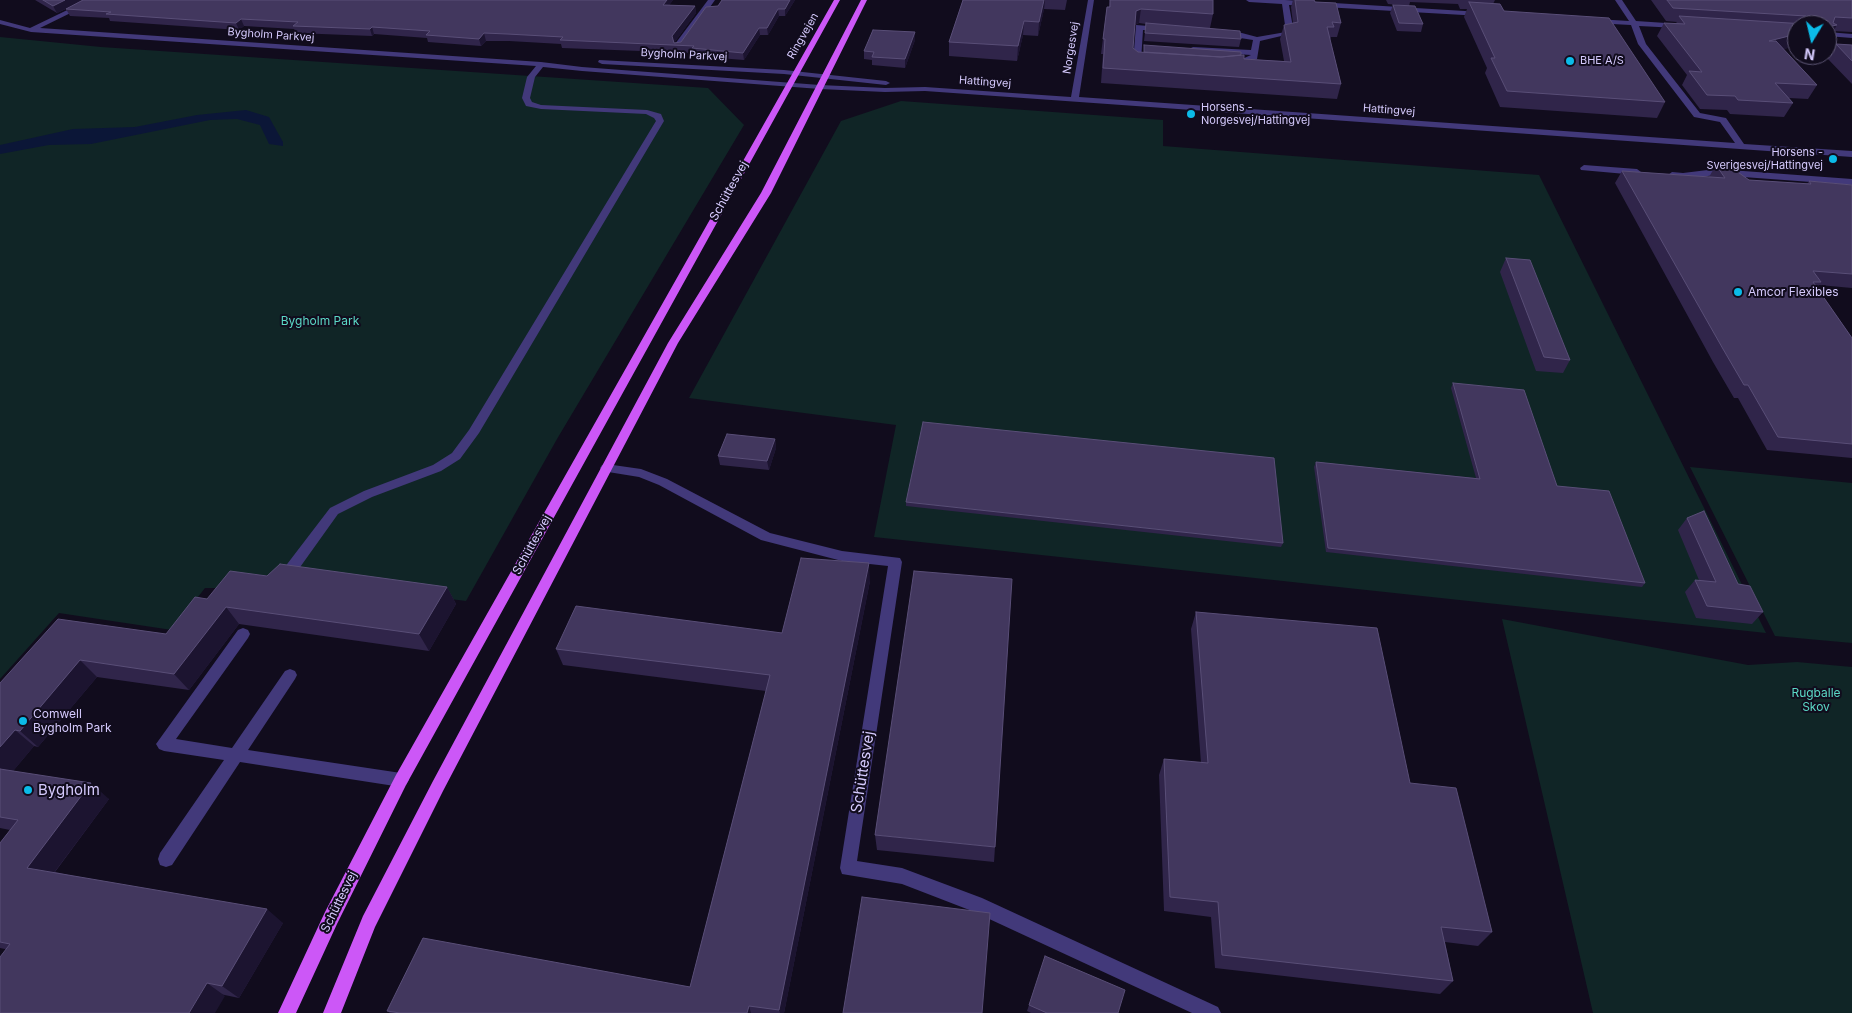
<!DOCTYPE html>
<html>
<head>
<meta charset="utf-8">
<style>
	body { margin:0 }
	#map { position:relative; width:1852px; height:1013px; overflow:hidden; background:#110c1d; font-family:Inter,sans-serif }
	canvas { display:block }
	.north { position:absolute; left:1787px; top:15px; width:50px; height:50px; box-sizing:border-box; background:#110c1d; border:1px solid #5f5877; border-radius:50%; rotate:189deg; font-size:14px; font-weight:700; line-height:20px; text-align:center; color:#d5cafd }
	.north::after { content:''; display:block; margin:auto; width:18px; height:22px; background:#0bbbe8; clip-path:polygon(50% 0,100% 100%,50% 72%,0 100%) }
</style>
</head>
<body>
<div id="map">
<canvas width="1852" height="1013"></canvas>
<div class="north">N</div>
</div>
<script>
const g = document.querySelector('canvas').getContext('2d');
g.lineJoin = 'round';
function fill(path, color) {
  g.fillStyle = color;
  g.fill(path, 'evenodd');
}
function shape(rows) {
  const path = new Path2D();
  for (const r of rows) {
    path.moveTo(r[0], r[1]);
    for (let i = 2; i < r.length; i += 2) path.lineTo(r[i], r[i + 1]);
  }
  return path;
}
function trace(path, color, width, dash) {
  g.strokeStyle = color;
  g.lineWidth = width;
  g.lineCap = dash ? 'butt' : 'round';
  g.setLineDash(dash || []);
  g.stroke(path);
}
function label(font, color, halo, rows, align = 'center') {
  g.font = font + ' Inter,sans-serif';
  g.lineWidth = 4;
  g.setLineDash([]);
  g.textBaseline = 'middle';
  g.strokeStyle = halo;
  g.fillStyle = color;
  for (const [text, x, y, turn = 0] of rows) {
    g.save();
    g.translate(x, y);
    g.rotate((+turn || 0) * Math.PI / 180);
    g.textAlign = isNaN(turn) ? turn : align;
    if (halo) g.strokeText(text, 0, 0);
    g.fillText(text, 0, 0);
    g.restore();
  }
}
fill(shape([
	[0,37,101,47,708,88,744,125,557,439,466,601,254,574,252,578,220,588,205,588,172,630,59,613,0,679],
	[901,101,1163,120,1163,146,1539,175,1766,633,874,537,896,425,689,398,841,121],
	[1690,467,1852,483,1852,643,1775,636],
	[1502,619,1748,665,1797,662,1852,667,1852,1013,1593,1013]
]), '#102526');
fill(shape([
	[246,110,269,117,283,142,283,146,269,144,260,125,237,119,210,120,91,144,49,145,0,154,0,145,73,129,135,127,197,115]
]), '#0b1637');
fill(shape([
	[88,0,97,0,40,28,541,62,582,67,820,85,885,88,925,87,1071,97,1088,0,1094,0,1079,97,1735,143,1720,122,1694,117,1638,44,1631,25,1593,23,1593,19,1596,19,1629,21,1615,0,1622,0,1636,21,1681,24,1682,26,1678,28,1639,26,1646,44,1700,113,1726,118,1744,144,1852,151,1852,157,925,91,885,92,820,89,582,71,543,67,535,77,530,98,532,102,541,105,647,110,661,114,664,121,479,433,460,459,441,471,372,497,338,514,288,584,283,585,278,584,276,580,278,576,330,508,364,491,433,465,452,453,469,430,656,121,654,118,646,114,541,109,526,106,522,98,527,77,536,66,31,32,0,24,0,20,30,28,88,0],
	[708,0,715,0,681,48,675,48,675,44,708,0],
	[1246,0,1285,0,1481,12,1485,14,1481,16,1289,5,1294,33,1260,41,1257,59,1234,68,1230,66,1231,64,1251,55,1190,51,1189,49,1193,47,1251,50,1253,40,1221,35,1220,33,1224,31,1238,32,1257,37,1286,32,1282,4,1249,2,1246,0],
	[1136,25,1161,27,1165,29,1161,31,1143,30,1141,61,1146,63,1142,65,1133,63,1136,25],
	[1827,32,1852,34,1852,38,1827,36,1827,32],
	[599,60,784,70,886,81,890,83,886,85,784,74,602,64,598,62,599,60],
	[1584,165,1637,169,1641,172,1637,175,1581,170,1580,168,1584,165],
	[1716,169,1852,179,1852,185,1716,175,1683,179,1672,178,1668,175,1672,172,1683,173,1716,169],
	[606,464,641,469,667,479,770,533,842,551,900,558,902,562,857,861,902,868,982,898,1218,1007,1221,1013,1192,1013,972,911,902,884,842,874,840,868,888,566,842,561,761,540,659,485,639,477,602,471,600,468,602,465,606,464],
	[243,628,248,630,250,634,248,638,176,739,232,748,285,671,290,669,295,671,297,675,295,679,248,750,401,773,406,775,409,780,406,785,401,787,240,762,172,865,166,867,160,865,158,859,160,853,224,760,164,751,159,749,156,744,238,630,243,628]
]), '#42397a');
fill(shape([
	[834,0,840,0,406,785,337,924,296,1013,278,1013,325,912,396,775,834,0],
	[861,0,867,0,771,193,678,343,443,791,375,927,341,1013,323,1013,363,916,433,781,668,343,761,193,861,0]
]), '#cc57f7');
fill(shape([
	[35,0,673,0,669,5,695,6,696,13,674,43,681,42,718,6,722,0,795,0,785,16,779,16,768,35,760,35,744,60,693,56,693,53,562,48,561,44,509,41,486,41,481,46,428,42,427,38,374,34,372,36,296,33,294,29,244,26,239,30,110,21,109,18,70,16,66,9,57,13],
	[963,0,1067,0,1065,10,1044,9,1038,36,1023,35,1017,61,949,56,949,42],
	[1110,0,1213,14,1210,28,1241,39,1239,47,1144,41,1146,24,1139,23,1135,25,1133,48,1138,52,1241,55,1244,59,1284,61,1280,39,1284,25,1293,23,1291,7,1293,0,1314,0,1315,2,1341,23,1337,37,1331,37,1330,40,1341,84,1337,99,1101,83,1103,54,1101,54,1107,7,1109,7],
	[1386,0,1495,0,1493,4,1504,11,1665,102,1657,118,1500,107,1485,73,1487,68,1464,17,1467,9,1460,9,1458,4,1410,2,1409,6,1388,4],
	[1651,0,1852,0,1852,32,1833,31,1829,38,1827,38,1827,25,1797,25,1797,46,1783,49,1817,85,1808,99,1789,98,1793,103,1784,117,1730,114,1727,110,1700,109,1682,85,1687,75,1657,36,1664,23,1676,23,1677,22,1666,21],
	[1393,5,1423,24,1421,32,1397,31,1390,13],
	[915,40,905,68,872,65,872,60,864,59,864,51],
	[1836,44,1852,45,1852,84,1827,58],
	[1716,165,1749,180,1807,184,1809,181,1852,185,1852,288,1819,285,1817,288,1852,338,1852,458,1767,450,1738,398,1734,398,1713,362,1615,183,1622,171,1709,177],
	[1506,258,1570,360,1563,373,1536,371,1500,272],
	[1453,383,1557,486,1645,583,1642,587,1326,552,1314,467,1316,462,1476,478,1451,388],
	[775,439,776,448,769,470,720,465,718,456],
	[906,502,1283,543,1281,547,906,506],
	[1687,518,1738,584,1763,612,1752,624,1696,618,1685,592,1695,580,1699,580,1678,530],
	[267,576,447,587,456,604,429,651,239,624,189,690,97,677,38,747,34,746,13,771,109,799,55,872,283,923,239,998,0,948,0,843,10,830,0,828,0,683,166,634,207,599],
	[870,581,784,1013,390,1013,387,1011,690,987,766,691,563,665,556,649,782,633],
	[1196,612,1410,783,1492,932,1478,946,1445,942,1453,981,1440,994,1215,968,1211,917,1164,911,1159,775,1164,759,1201,763,1191,629],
	[875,835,995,847,994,862,877,850],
	[1029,1005,1118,1013,1031,1013,1027,1011]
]), '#30254a');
fill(shape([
	[65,0,84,0,57,13,53,6],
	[667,0,673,0,664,12,663,5],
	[790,0,795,0,785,16,785,9],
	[1044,0,1045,0,1044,9,1038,36,1039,22],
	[695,6,696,13,674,43,672,36],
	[778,9,779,16,768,35,767,28],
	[1141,9,1139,23,1134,25,1136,11],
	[241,19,244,26,239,30,236,23],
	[1024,21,1023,35,1017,61,1018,46],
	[1837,25,1829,38,1827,38,1827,27],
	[372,27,374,34,372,36,370,29],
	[759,28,760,35,744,60,743,53],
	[915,32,915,40,905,68,905,59],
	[484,33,486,41,481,46,479,39],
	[1797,34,1797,46,1761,54,1769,41],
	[775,439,776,448,769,470,767,461],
	[869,563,870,581,784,1013,780,1013,779,1010],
	[447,587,456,604,429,651,419,634],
	[226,607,239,624,189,690,174,674],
	[80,660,97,677,38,747,20,731],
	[15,730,34,746,4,782,0,779,0,747],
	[91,783,109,799,47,882,27,868],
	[267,909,283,923,239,998,222,986],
	[207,983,225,996,215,1013,189,1013],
	[749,1006,751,1013,747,1013]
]), '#1c1430');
const building = shape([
	[43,0,65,0,53,6,43,0],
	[83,0,667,0,663,5,695,6,672,36,674,43,681,42,706,7,718,6,722,0,790,0,785,9,778,9,767,28,759,28,743,53,692,48,694,46,560,40,563,37,507,34,484,33,479,39,426,35,430,31,372,27,370,29,293,26,298,22,241,19,236,23,106,14,111,12,66,9,83,0],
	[963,0,1044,0,1039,22,1024,21,1018,46,949,42,963,0],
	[1110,0,1213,0,1213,14,1141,9,1136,11,1133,48,1138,52,1221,57,1244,55,1244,59,1291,62,1284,25,1298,22,1295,0,1314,0,1315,2,1336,3,1341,23,1332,22,1334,27,1327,27,1341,84,1103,68,1105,39,1103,39,1107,7,1110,7,1110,0],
	[1667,0,1852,0,1852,18,1835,17,1833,23,1837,25,1827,27,1827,25,1797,25,1797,34,1769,41,1776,41,1817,85,1775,83,1793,103,1738,100,1735,96,1707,95,1689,71,1702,72,1664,23,1685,24,1679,16,1805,24,1807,22,1806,16,1673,8,1667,0],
	[1469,2,1500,4,1504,11,1609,18,1665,102,1507,91,1491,58,1495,58,1469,2],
	[1393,5,1415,6,1423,24,1399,23,1393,5],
	[1146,23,1240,31,1241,39,1145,33,1146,23],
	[873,30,915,32,905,59,872,57,874,52,864,51,873,30],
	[1836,44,1852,45,1852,61,1836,44],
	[1144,45,1241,52,1241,55,1221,57,1144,52,1144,45],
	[1724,164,1728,165,1749,180,1811,184,1809,181,1852,185,1852,274,1813,271,1821,282,1813,282,1852,338,1852,444,1778,437,1748,385,1744,385,1723,349,1622,171,1725,178,1716,165,1724,164],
	[1506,258,1530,260,1570,360,1544,357,1506,258],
	[1453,383,1524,390,1557,486,1609,491,1645,583,1328,548,1316,462,1480,479,1453,383],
	[923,422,1274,458,1283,543,906,502,923,422],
	[727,434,775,439,767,461,718,456,727,434],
	[1704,511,1738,584,1750,586,1763,612,1707,606,1695,580,1716,582,1687,518,1704,511],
	[801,558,869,563,779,1010,749,1006,747,1013,400,1013,387,1011,423,938,690,987,770,675,556,649,576,606,782,633,801,558],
	[280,564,447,587,419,634,226,607,174,674,80,660,20,731,15,730,0,747,0,683,58,619,166,634,195,597,207,599,230,571,267,576,280,564],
	[914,571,1012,579,995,847,875,835,914,571],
	[1196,612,1377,628,1410,783,1456,788,1492,932,1441,927,1453,981,1222,955,1218,902,1170,897,1164,759,1208,763,1196,612],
	[0,769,91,783,27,868,267,909,222,986,207,983,189,1013,0,1013,0,957,10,944,0,942,0,843,18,820,0,817,0,769],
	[862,897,990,913,982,1013,843,1013,862,897],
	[1045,956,1125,990,1118,1013,1047,1013,1029,1005,1045,956]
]);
fill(building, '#42375e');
trace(building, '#594e77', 1);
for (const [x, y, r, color] of [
	[1570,61,5,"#0bbbe8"],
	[1191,114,5,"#0bbbe8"],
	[1833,159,5,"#0bbbe8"],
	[1738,292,5,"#0bbbe8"],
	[23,721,5,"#0bbbe8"],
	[28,790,5,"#0bbbe8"]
]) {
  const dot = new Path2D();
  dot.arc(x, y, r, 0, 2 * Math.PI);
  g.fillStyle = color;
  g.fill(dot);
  trace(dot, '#110c1d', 2);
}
label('11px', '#d5cafd', '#110c1d', [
	["Bygholm Parkvej",271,35,4],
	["Ringvejen",803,36,-60],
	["Norgesvej",1071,48,-81],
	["Bygholm Parkvej",684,55,3],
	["Hattingvej",985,82,4],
	["Hattingvej",1389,110,4]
]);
label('11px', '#d5cafd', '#110c1d', [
	["BHE A/S",1580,61],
	["Horsens -",1201,108],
	["Norgesvej/Hattingvej",1201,121],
	["Horsens -",1823,153,"right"],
	["Sverigesvej/Hattingvej",1823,166,"right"]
], 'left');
label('12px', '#d5cafd', '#110c1d', [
	["Schüttesvej",729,191,-61],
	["Schüttesvej",532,545,-61],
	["Schüttesvej",339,902,-64]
]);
label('12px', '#d5cafd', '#110c1d', [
	["Amcor Flexibles",1748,292],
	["Comwell",33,714],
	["Bygholm Park",33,728]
], 'left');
label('12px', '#5bd8c6', '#110c1d', [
	["Bygholm Park",320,321],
	["Rugballe",1816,693],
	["Skov",1816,707]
]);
label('15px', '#d5cafd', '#110c1d', [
	["Schüttesvej",863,772,-81]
]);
label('15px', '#d5cafd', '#110c1d', [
	["Bygholm",38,790]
], 'left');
</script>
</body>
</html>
